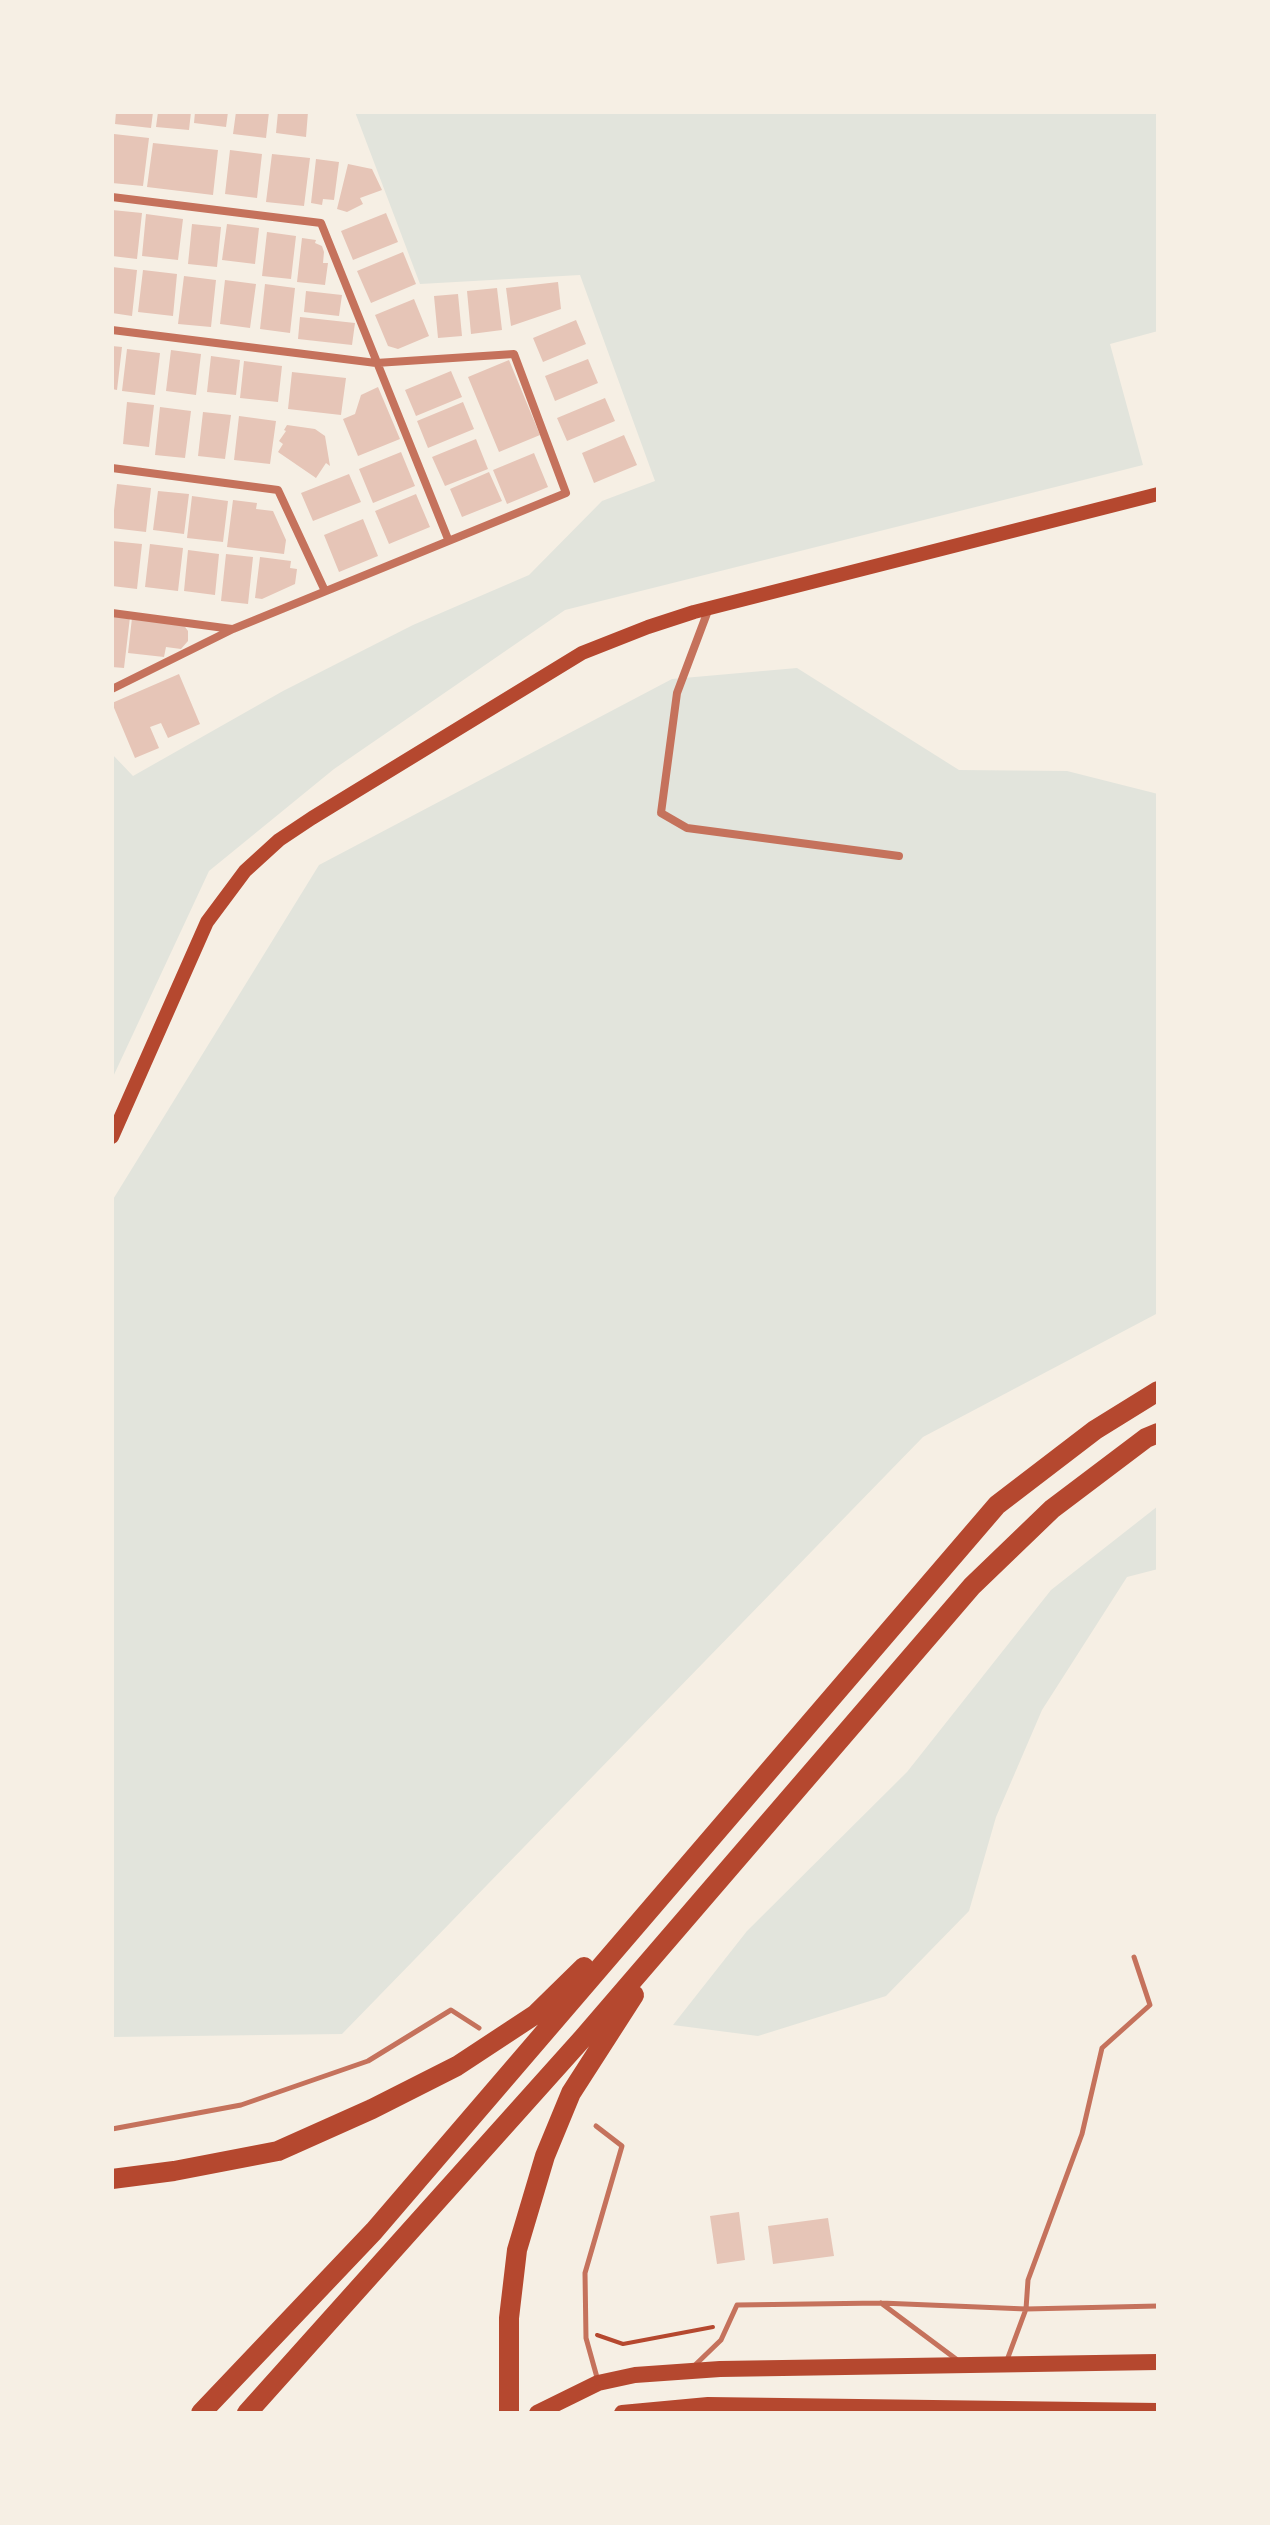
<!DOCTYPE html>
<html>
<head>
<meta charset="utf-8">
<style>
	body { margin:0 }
	#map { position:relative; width:1270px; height:2525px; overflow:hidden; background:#f6efe4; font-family:"Archivo Narrow",sans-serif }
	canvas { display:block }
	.frame { position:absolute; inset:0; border:114px solid #f6efe4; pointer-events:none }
</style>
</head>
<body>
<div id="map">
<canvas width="1270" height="2525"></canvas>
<div class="frame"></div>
</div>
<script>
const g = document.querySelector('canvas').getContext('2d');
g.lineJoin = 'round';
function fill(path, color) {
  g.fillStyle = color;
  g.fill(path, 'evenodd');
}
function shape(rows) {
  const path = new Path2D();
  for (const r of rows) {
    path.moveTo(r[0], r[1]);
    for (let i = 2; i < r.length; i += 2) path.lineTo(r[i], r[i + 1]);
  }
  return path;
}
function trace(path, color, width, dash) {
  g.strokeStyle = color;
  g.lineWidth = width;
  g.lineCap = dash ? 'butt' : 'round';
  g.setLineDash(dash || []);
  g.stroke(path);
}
fill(shape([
	[355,112,1158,112,1158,331,1110,344,1143,465,565,610,334,769,209,871,112,1079,112,754,133,776,283,691,413,625,529,575,602,501,655,481,580,275,420,284],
	[797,668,959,770,1067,771,1158,794,1158,1313,923,1437,342,2034,112,2037,112,1201,319,865,672,679],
	[1158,1506,1158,1569,1127,1577,1042,1710,996,1817,969,1911,886,1996,758,2036,673,2025,747,1931,907,1772,1051,1590]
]), '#e2e4dc');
fill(shape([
	[116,112,153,112,151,128,115,124],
	[158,112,191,112,189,130,156,127],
	[195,112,228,112,226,127,194,123],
	[236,112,269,112,266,138,233,134],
	[278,112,308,112,306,137,276,133],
	[114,134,149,138,143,186,112,183],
	[153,143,218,150,213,195,147,187],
	[230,150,262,154,257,198,225,194],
	[272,154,310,158,304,206,266,202],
	[316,159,339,162,334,200,323,199,322,205,311,203],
	[348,164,372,169,382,190,360,198,363,204,347,212,337,209],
	[112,210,142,213,137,259,112,256],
	[386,213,398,242,353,260,341,231],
	[146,214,183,219,178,260,142,256],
	[192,224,221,227,217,267,188,264],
	[227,224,259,228,255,264,222,260],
	[267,232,296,236,291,279,262,276],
	[302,238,316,240,315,243,322,246,324,252,323,263,328,263,325,285,297,282],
	[403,252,416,284,371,303,357,271],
	[112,267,137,270,132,316,112,313],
	[143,270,177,274,173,316,138,312],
	[184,276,216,280,211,327,178,324],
	[225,280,256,284,250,328,220,324],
	[558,282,561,309,511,326,506,288],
	[265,284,295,288,290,333,260,329],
	[497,288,502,330,471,334,467,291],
	[306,291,342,295,339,316,304,312],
	[458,294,462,336,438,338,434,296],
	[414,299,429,336,398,349,388,346,375,315],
	[300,317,355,323,352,345,298,339],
	[576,320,586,344,543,362,533,338],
	[112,346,122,347,117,390,112,389],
	[127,349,160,353,155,395,122,391],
	[171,350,201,354,196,395,166,391],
	[211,356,240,360,236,395,207,392],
	[588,359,598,383,555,401,545,376],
	[509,360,540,435,499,452,468,377],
	[244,361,282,366,278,402,240,398],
	[451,371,462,397,416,416,405,390],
	[292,372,346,378,341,415,288,409],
	[378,387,400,439,358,456,343,419,355,414,361,395],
	[605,398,615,421,567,441,557,418],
	[127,402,154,405,149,447,123,444],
	[463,402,474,429,428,448,417,421],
	[160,407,191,411,185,458,155,455],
	[203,412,231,415,225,459,198,456],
	[239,416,276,421,270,464,234,460],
	[287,425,315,429,325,436,330,466,326,463,316,478,278,452,283,444,279,441,286,431,284,430],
	[624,435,637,465,594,483,582,453],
	[476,439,488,469,445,486,432,457],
	[401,452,415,486,373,503,359,469],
	[534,453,548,487,507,504,493,470],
	[489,472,502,501,462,517,450,489],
	[349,474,361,502,313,521,301,493],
	[117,484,151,488,146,532,112,528],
	[158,491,189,494,184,534,153,530],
	[416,494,430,527,389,544,375,511],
	[192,496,228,501,223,542,187,538],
	[233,500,257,503,256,509,273,511,286,540,284,554,227,547],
	[363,519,378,556,339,572,324,535],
	[112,541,142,544,137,589,112,586],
	[150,544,183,548,178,591,145,587],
	[188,550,219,554,215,595,184,591],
	[226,554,253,557,248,604,221,601],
	[260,557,291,561,290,568,297,569,295,584,262,599,255,598],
	[112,615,130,617,124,668,112,667],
	[132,618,183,624,188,631,188,641,181,649,166,647,164,657,128,653],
	[179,674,200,724,168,738,161,723,150,727,159,748,135,758,112,703],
	[739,2212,745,2260,717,2264,710,2216],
	[828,2218,834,2256,773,2264,768,2226]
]), '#e6c5b7');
trace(shape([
	[597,2335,623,2344,713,2327]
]), '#b5482f', 4);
trace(shape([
	[596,2126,622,2146,585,2273,586,2338,598,2381],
	[112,2129,241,2105,368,2061,451,2010,479,2028],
	[881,2303,956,2359],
	[1007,2360,1026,2309,1028,2280,1082,2134,1102,2048,1150,2005,1134,1957],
	[693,2367,721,2340,737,2305,881,2303,1026,2309,1158,2306]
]), '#c5725c', 5);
trace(shape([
	[112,197,321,223,448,539],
	[112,330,376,363,514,354,566,493,233,629,112,689],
	[112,468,278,490,325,591],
	[709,608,677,693,661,813,687,828,899,856],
	[112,613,232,629]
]), '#c5725c', 8);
trace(shape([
	[112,1137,207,922,245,871,279,840,312,818,582,653,648,627,694,612,1158,494]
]), '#b5482f', 14);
trace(shape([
	[537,2413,598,2383,635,2375,720,2369,1158,2362],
	[622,2413,708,2405,1158,2411]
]), '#b5482f', 16);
trace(shape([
	[112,2179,174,2171,278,2151,372,2109,457,2066,536,2014,584,1967],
	[201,2413,374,2231,997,1505,1095,1430,1158,1391],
	[247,2413,583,2038,972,1586,1052,1509,1146,1438,1158,1433],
	[509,2413,509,2318,517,2250,545,2156,571,2093,634,1995]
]), '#b5482f', 20);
</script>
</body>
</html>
